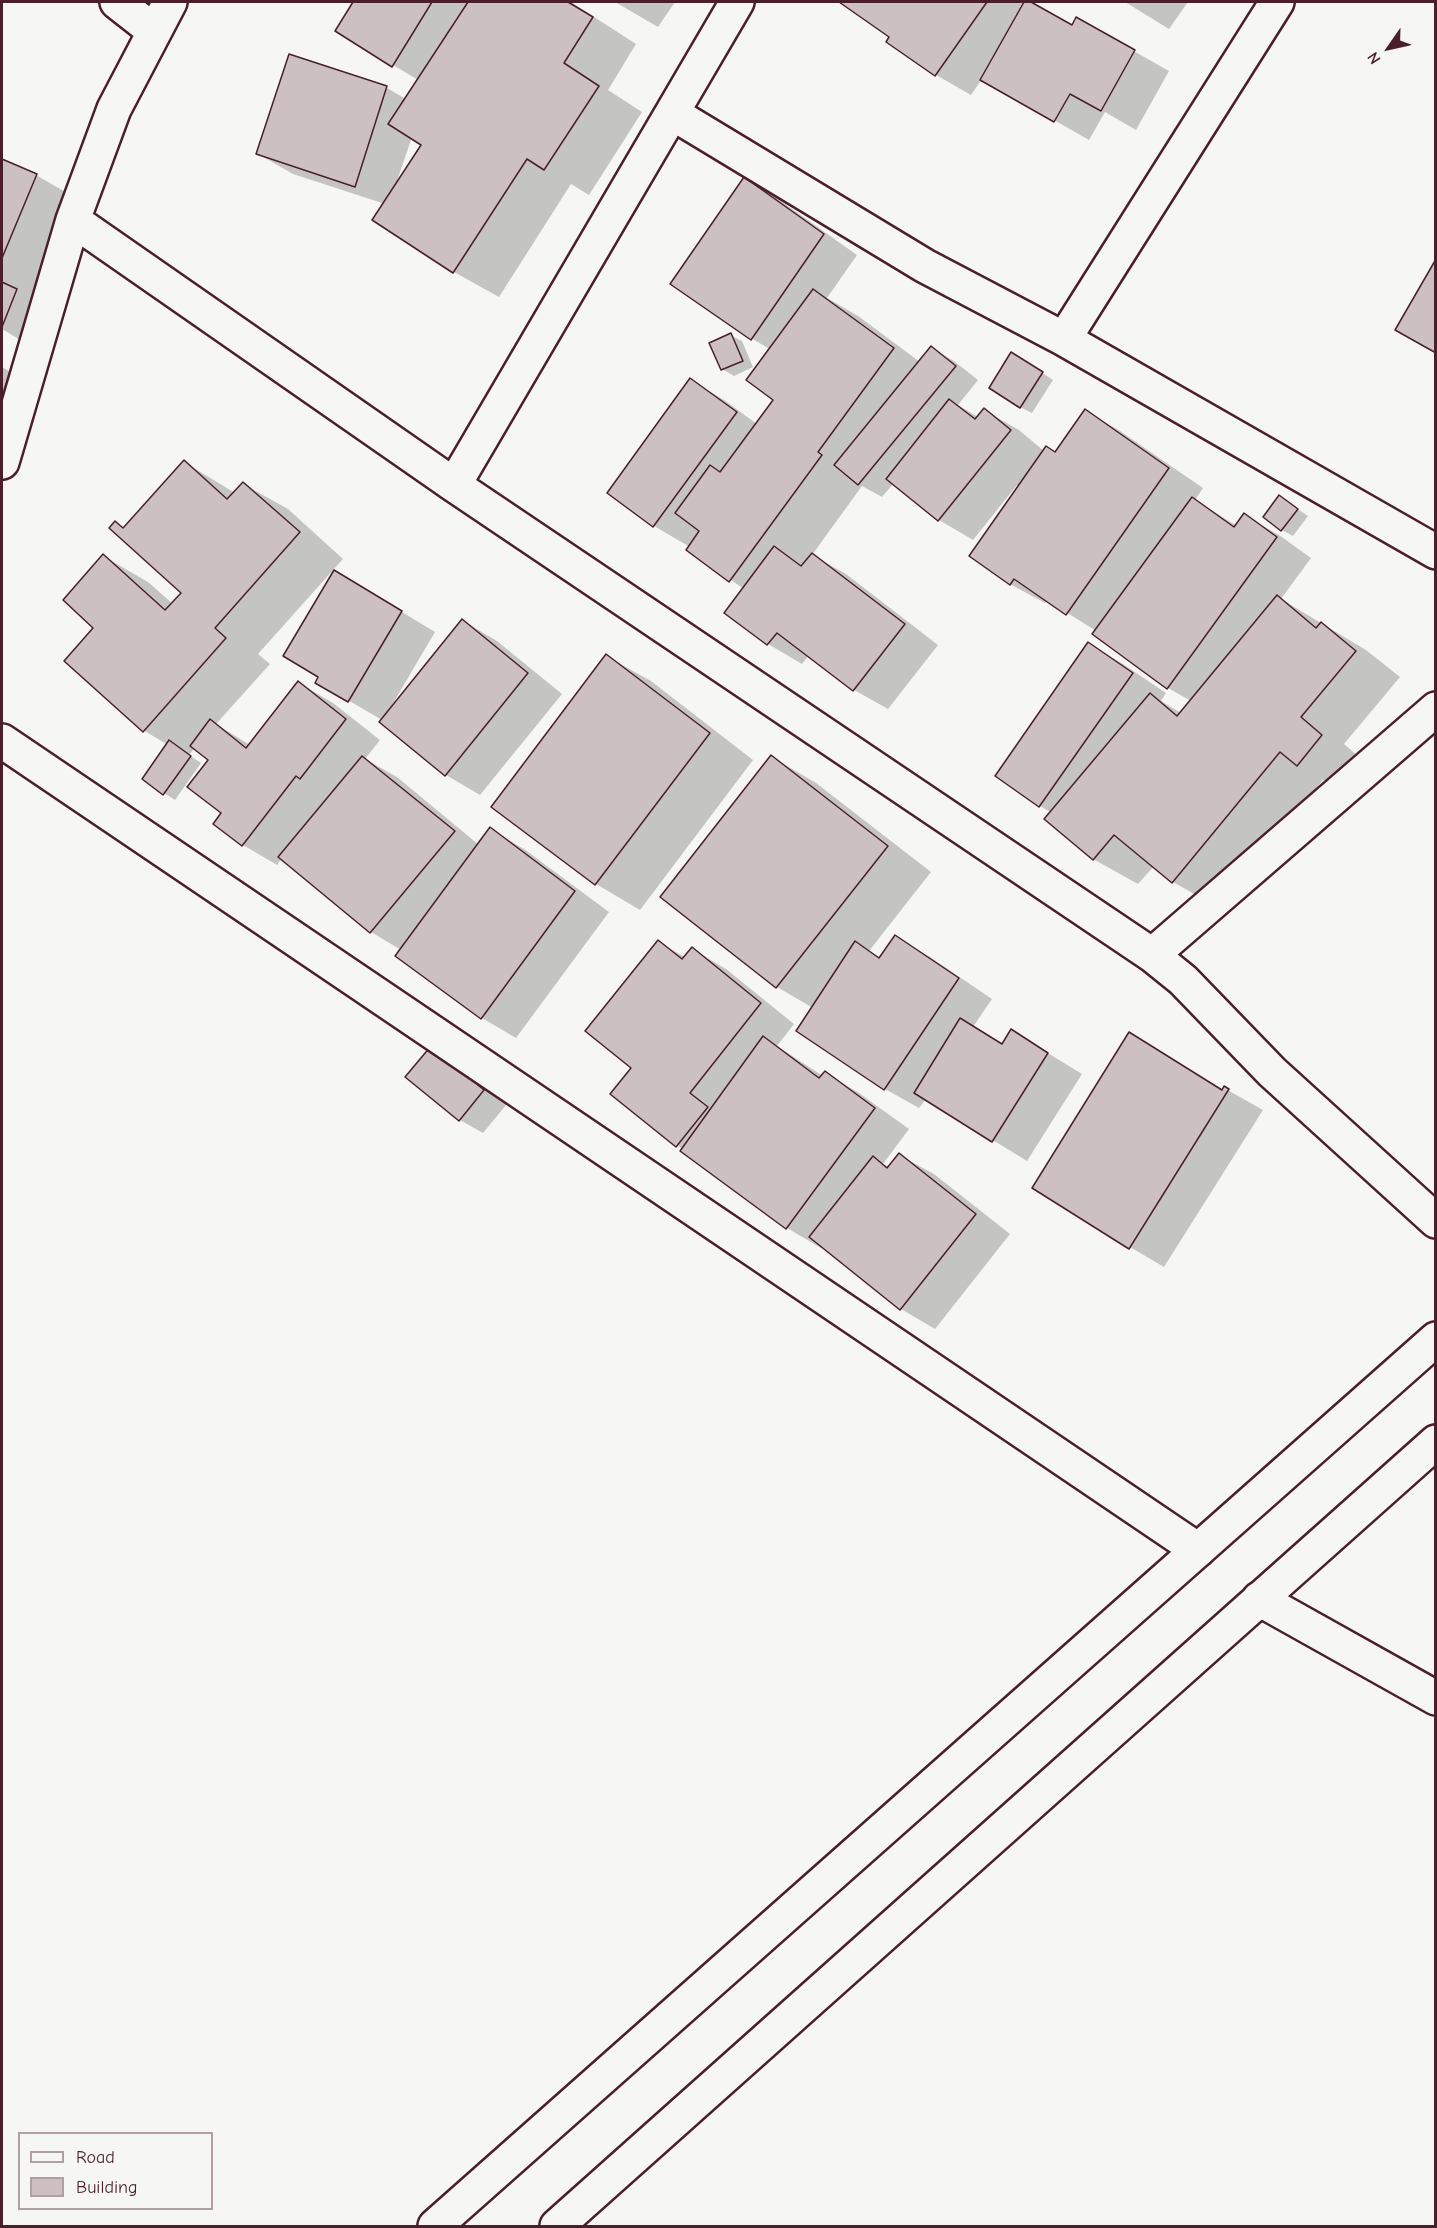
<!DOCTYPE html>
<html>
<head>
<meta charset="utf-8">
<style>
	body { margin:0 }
	#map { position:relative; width:1437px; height:2228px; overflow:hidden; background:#f6f6f2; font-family:"Comic Neue",sans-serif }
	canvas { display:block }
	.frame { position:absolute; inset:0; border:3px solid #4a1f2b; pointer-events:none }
	.legend { position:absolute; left:18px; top:2132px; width:195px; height:78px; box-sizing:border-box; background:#f6f6f2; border:2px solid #b1a0a2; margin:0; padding:8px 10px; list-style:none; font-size:18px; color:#4a1f2b }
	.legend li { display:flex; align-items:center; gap:12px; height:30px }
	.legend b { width:30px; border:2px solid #b1a0a2 }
	.north { position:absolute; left:1359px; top:18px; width:60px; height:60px; -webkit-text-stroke:4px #f6f6f2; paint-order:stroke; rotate:236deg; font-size:16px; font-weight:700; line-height:24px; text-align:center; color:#4a1f2b }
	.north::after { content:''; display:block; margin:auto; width:21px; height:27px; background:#4a1f2b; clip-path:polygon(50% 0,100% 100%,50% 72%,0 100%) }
</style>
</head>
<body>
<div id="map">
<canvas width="1437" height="2228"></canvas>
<div class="frame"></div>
<ul class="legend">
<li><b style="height:8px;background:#f6f6f2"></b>Road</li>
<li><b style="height:16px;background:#ccc1c0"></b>Building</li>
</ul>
<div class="north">N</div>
</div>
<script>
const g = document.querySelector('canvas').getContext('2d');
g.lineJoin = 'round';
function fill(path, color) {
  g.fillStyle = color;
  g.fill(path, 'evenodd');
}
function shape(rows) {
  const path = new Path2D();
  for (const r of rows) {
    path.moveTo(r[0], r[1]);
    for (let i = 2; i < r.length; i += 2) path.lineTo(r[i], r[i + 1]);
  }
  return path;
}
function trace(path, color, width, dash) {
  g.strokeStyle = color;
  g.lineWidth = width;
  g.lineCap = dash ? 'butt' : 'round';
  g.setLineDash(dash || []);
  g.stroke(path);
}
fill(shape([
	[355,2,571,2,636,44,608,90,642,112,589,195,571,184,499,297,454,272,375,219,385,204,293,174,258,154,290,56,387,88,406,99,418,80,337,31],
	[412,137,423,144,396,184],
	[615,2,675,2,658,27],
	[842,2,1035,2,1033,4,1073,27,1077,19,1169,71,1136,130,1105,112,1089,140,982,79,971,95,936,75,888,41,892,36],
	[1125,2,1188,2,1169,29],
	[2,161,36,175,81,201,25,343,2,329],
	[744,179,778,199,857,255,827,298,858,316,920,362,931,348,954,361,978,380,958,405,978,417,984,410,1019,430,1044,451,1056,453,1086,411,1120,431,1203,488,1195,500,1237,526,1244,515,1279,535,1311,558,1281,599,1366,650,1400,677,1344,744,1365,762,1342,790,1323,780,1217,907,1173,882,1154,866,1138,884,1093,859,1052,813,1040,806,1089,644,1123,664,1166,693,1161,701,1181,713,1191,701,1168,688,1094,634,1096,631,1047,600,1045,603,1010,584,1019,487,1017,485,973,540,939,520,894,483,882,497,862,486,812,555,846,574,938,645,888,709,854,690,809,655,802,664,768,644,744,589,688,550,690,547,654,526,690,380,724,400,757,424,775,400,771,350,751,338],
	[730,335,742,341,753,367,734,376,722,369],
	[1023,360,1053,380,1032,413,1020,407],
	[2,367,31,384,2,433],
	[184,462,235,493,243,484,288,509,343,559,258,654,270,664,216,724,250,745,299,683,333,703,380,740,365,759,397,777,479,845,490,829,524,849,609,912,516,1038,482,1018,401,950,371,932,282,858,277,865,243,845,223,813,210,760,195,748,189,755,201,763,175,800,164,793,168,745,143,730,95,627,103,556,148,582,173,604,184,593,116,523,125,529],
	[1280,497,1308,516,1293,536,1282,530],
	[369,592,435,632,392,705,393,706,463,621,497,641,562,694,480,795,446,775,382,720,317,682],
	[606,656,651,681,753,760,640,910,596,884,493,806],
	[772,757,816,783,931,872,869,951,881,958,896,937,930,957,992,999,973,1027,1003,1045,1012,1031,1082,1074,1027,1161,926,1099,919,1108,885,1089,798,1030,813,1008,777,987],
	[658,942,685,957,692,949,726,969,794,1024,777,1046,823,1076,825,1073,859,1093,909,1129,883,1164,890,1167,899,1155,934,1174,1010,1234,935,1329,901,1309,823,1246,821,1248,787,1228,677,1145,633,1067],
	[1130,1034,1223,1090,1224,1088,1263,1110,1164,1267,1130,1247],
	[455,1061,507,1104,483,1133,460,1120]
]), '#0003');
const building = shape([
	[353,2,432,2,392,67,335,31,353,2],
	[468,2,568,2,593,17,564,63,599,86,544,170,527,159,453,273,372,220,421,145,388,124,468,2],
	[839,2,987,2,935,76,886,42,889,37,839,2],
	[1024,2,1031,2,1072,25,1076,17,1135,50,1101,111,1070,94,1054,122,980,80,1024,2],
	[289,54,387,86,355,187,256,154,289,54],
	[2,159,37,174,2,258,2,159],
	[744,177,824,234,751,340,670,284,744,177],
	[1436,259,1436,353,1395,330,1436,259],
	[2,282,17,289,2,327,2,282],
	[813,289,894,348,818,452,822,455,729,582,686,550,699,531,675,513,710,465,720,472,773,400,746,380,813,289],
	[731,333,743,361,721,370,709,343,731,333],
	[931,346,956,366,858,485,834,465,931,346],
	[1011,352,1043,372,1020,408,989,388,1011,352],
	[690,378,737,412,653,527,607,493,690,378],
	[949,399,975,419,984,408,1011,430,938,521,886,479,949,399],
	[1085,409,1169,468,1066,615,1014,579,1010,585,969,556,1046,446,1055,452,1085,409],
	[184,460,227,499,243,482,300,532,215,628,226,638,143,732,64,661,93,628,63,600,103,554,165,610,181,593,109,528,115,521,123,528,184,460],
	[1279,495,1298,509,1281,531,1263,517,1279,495],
	[1192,497,1234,527,1244,513,1277,537,1167,689,1092,634,1192,497],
	[774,546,801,566,812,553,905,624,853,691,777,633,767,645,724,613,774,546],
	[334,570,402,611,348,702,315,683,318,677,283,656,334,570],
	[1277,595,1316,628,1321,622,1356,651,1301,717,1322,735,1297,766,1280,752,1172,883,1114,835,1093,860,1044,819,1150,693,1177,716,1277,595],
	[462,619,528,673,445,776,379,722,462,619],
	[1088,642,1133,673,1039,807,995,776,1088,642],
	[606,654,710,733,595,885,491,807,606,654],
	[298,681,346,719,300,779,296,776,242,846,213,824,221,813,187,787,208,760,190,746,210,719,246,748,298,681],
	[169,740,191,756,163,795,142,779,169,740],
	[771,755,888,846,776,988,660,897,771,755],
	[362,756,455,831,370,933,278,857,362,756],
	[490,827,575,891,481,1019,395,956,490,827],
	[895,935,959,978,884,1090,796,1031,855,941,879,958,895,935],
	[658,940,682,959,692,947,761,1003,690,1093,708,1107,676,1147,610,1094,631,1068,585,1031,658,940],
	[960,1018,1002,1044,1011,1029,1048,1053,992,1142,914,1093,960,1018],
	[1129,1032,1222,1090,1224,1086,1229,1089,1129,1249,1032,1188,1129,1032],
	[763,1036,819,1078,825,1071,875,1108,786,1229,680,1151,763,1036],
	[431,1046,484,1090,459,1121,405,1077,431,1046],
	[899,1153,976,1214,900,1310,809,1237,873,1156,887,1168,899,1153]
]);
fill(building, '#ccc1c0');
trace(building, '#4a1f2b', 1.5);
const street = shape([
	[117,2,154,31],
	[1277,2,1064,339,1436,552],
	[672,113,925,266,1064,339],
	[73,220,454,485,1152,955,1436,709],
	[2,462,73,220,114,109,170,2],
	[454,485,737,2],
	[2,741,1198,1550],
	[1152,955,1183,980,1272,1072,1436,1221],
	[1259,1599,1436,1698]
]);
const primary = shape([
	[435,2226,1436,1339],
	[557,2226,1436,1442]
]);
trace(street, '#4a1f2b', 38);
trace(primary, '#4a1f2b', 38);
trace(street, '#f6f6f2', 33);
trace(primary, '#f6f6f2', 33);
</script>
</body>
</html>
